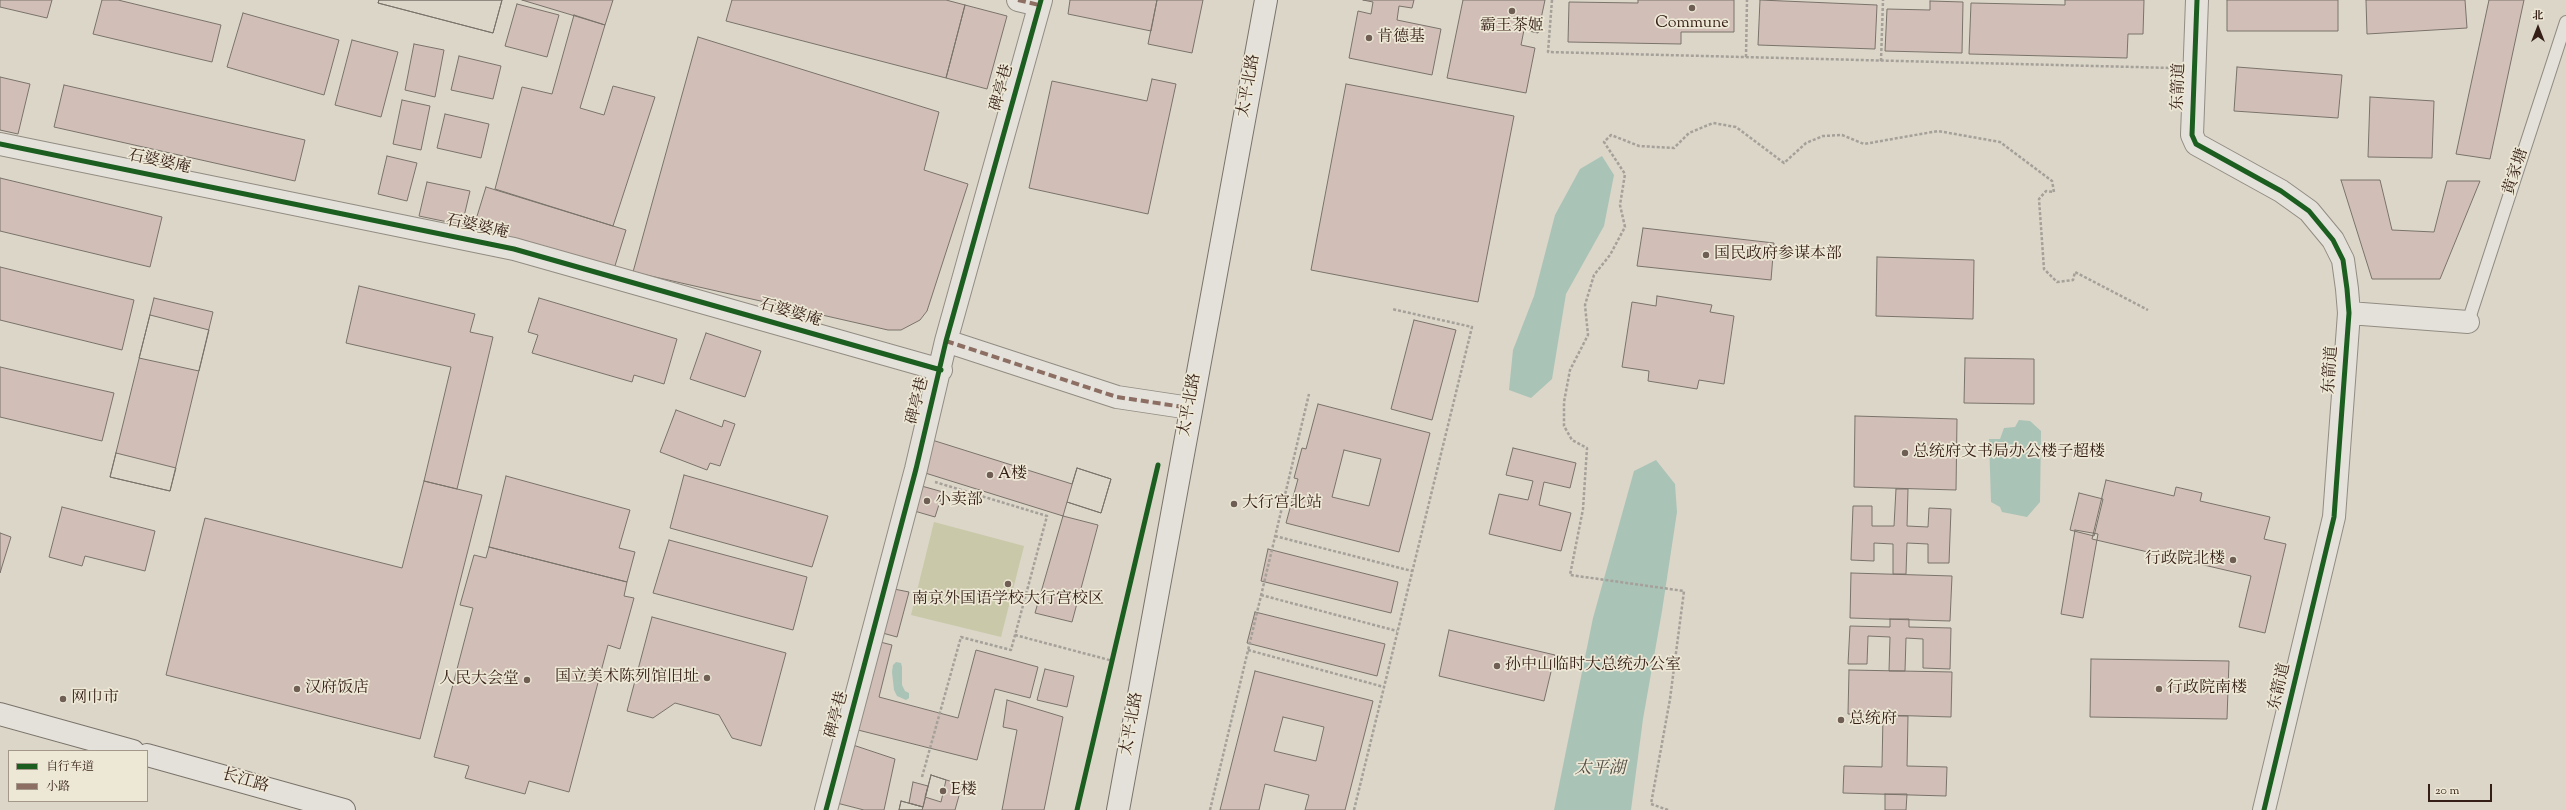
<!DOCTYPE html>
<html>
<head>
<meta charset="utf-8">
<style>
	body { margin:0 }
	#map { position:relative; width:2566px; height:810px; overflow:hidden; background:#dbd6c8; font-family:"Sorts Mill Goudy","Noto Serif SC",serif }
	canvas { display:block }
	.legend { position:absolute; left:8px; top:750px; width:140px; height:52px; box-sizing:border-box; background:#ede7d6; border:1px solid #a39789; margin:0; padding:5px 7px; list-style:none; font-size:12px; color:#341e15 }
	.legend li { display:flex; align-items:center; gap:8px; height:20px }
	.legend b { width:20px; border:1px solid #a39789 }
	.north { position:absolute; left:2518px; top:8px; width:40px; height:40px; -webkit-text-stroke:3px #ede7d6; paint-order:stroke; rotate:0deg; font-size:11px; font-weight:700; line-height:16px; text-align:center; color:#341e15 }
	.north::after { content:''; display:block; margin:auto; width:14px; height:18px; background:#341e15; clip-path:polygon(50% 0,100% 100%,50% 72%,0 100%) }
	.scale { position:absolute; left:2428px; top:784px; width:64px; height:18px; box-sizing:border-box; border:2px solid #341e15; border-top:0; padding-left:5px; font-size:12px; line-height:14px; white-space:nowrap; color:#341e15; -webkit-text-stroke:3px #ede7d6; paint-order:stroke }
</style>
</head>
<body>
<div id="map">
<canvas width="2566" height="810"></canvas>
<ul class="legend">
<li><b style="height:5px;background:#1b5e20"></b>自行车道</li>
<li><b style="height:5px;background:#8d6e63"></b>小路</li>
</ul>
<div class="north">北</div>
<div class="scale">20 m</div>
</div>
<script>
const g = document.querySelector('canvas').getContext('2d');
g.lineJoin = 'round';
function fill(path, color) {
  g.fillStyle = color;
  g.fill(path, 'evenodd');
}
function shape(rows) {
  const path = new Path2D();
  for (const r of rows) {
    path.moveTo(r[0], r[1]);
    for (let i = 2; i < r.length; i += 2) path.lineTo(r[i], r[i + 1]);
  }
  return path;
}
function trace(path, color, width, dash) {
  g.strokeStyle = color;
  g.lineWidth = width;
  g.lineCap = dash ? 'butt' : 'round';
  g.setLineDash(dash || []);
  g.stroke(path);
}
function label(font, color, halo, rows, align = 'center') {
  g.font = font + ' "Sorts Mill Goudy","Noto Serif SC",serif';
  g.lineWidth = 3.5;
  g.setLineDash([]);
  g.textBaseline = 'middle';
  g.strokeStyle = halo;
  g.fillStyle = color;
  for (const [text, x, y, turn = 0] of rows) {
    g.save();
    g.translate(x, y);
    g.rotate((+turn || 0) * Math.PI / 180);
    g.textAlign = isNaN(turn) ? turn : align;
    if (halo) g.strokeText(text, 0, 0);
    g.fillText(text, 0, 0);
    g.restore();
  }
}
fill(shape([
	[934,522,1024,546,1001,637,911,615]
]), '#c9c8a8');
fill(shape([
	[1602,156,1614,175,1604,226,1566,294,1552,379,1531,398,1509,390,1513,350,1534,296,1555,215,1580,169],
	[2019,420,2030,421,2041,431,2040,502,2027,517,2002,512,2000,507,1991,502,1989,439,2000,439,2004,428,2015,427],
	[1656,460,1675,484,1677,512,1662,611,1643,719,1631,810,1554,810,1593,618,1634,471],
	[896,662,901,663,902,667,902,685,905,691,909,693,909,698,906,700,897,696,894,690,892,672,893,665]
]), '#aac3b7');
const building = shape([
	[0,0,52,0,47,18,0,7,0,0],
	[102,0,118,0,221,25,212,62,93,34,102,0],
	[379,0,502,0,493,33,378,3,379,0],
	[379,0,502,0,493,33,378,3,379,0],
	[522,0,613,0,605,25,522,0],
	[732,0,946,0,965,5,946,78,726,21,732,0],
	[1070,0,1157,0,1151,31,1068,14,1070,0],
	[1157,0,1203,0,1192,53,1148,44,1157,0],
	[1363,0,1414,0,1412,8,1399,6,1397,20,1441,29,1432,75,1349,58,1358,11,1371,14,1373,2,1363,0],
	[1463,0,1545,0,1538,33,1524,30,1521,45,1535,48,1526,93,1447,78,1463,0],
	[1638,0,1734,0,1734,32,1681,32,1681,44,1568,42,1569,2,1638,3,1638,0],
	[1760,0,1877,5,1875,49,1758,45,1760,0],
	[2065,0,2144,0,2143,34,2128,34,2127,58,1969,54,1971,3,2065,5,2065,0],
	[2227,0,2338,0,2338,31,2227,31,2227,0],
	[2366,0,2465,0,2467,28,2367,34,2366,0],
	[2489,0,2524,0,2490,159,2456,154,2489,0],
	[1930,1,1963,2,1962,53,1885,51,1887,9,1930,10,1930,1],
	[517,4,559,15,547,57,505,46,517,4],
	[965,5,1007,16,987,89,946,78,965,5],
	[243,13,339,40,324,95,227,67,243,13],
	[574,15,605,25,580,108,604,115,613,86,655,97,613,226,495,189,522,87,552,94,574,15],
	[698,37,939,112,924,170,968,184,927,311,920,320,901,330,888,330,633,272,698,37],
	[352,40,398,52,381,117,335,105,352,40],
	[414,44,444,50,435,97,405,90,414,44],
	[459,56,501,66,493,99,451,90,459,56],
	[2237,67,2342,75,2338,118,2234,111,2237,67],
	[0,77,30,84,18,134,0,130,0,77],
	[1152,79,1176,84,1148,214,1029,188,1052,81,1147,101,1152,79],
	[1346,84,1514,116,1478,302,1311,270,1346,84],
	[64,85,305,140,295,181,54,127,64,85],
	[2370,97,2434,101,2432,158,2368,157,2370,97],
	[402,100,430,106,421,150,393,144,402,100],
	[445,114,489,124,481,158,437,148,445,114],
	[387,156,417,163,407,201,378,194,387,156],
	[0,178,162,217,150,267,0,231,0,178],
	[2341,180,2380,180,2392,230,2434,232,2447,181,2480,181,2440,279,2372,279,2341,180],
	[427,182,470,191,462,225,419,216,427,182],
	[486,187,626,230,614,269,474,226,486,187],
	[1643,228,1774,243,1771,280,1637,266,1643,228],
	[1877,257,1974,260,1973,319,1876,316,1877,257],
	[0,267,134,300,122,350,0,320,0,267],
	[359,286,475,314,470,332,493,337,457,489,424,481,451,367,346,343,359,286],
	[1657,296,1712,305,1710,312,1734,316,1724,384,1699,380,1697,389,1648,381,1649,371,1622,367,1632,302,1656,306,1657,296],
	[154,298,213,312,170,491,110,477,154,298],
	[539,298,677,339,664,384,634,375,632,382,532,353,538,335,528,332,539,298],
	[150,315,209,330,199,371,139,358,150,315],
	[1414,320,1456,330,1432,420,1391,409,1414,320],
	[706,333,761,351,745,397,690,379,706,333],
	[1965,358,2034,359,2034,404,1964,403,1965,358],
	[0,367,114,393,102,441,0,417,0,367],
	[1318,404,1430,433,1399,552,1286,523,1298,479,1294,478,1302,448,1306,449,1318,404],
	[1344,450,1381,459,1369,506,1332,497,1344,450],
	[676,410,722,427,724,420,735,424,720,466,710,463,707,470,660,452,676,410],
	[1855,416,1957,419,1956,490,1854,487,1855,416],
	[932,440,1072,484,1077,468,1111,479,1101,513,1067,502,1063,516,922,472,932,440],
	[1513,448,1576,463,1570,488,1544,482,1539,505,1571,513,1561,551,1489,534,1499,494,1528,500,1533,481,1506,475,1513,448],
	[116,453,176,468,170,491,110,477,116,453],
	[1077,468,1111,479,1101,513,1067,502,1077,468],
	[684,475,828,516,812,567,670,528,684,475],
	[506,476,630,510,619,548,635,552,627,582,489,547,506,476],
	[2106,480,2174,496,2176,487,2202,493,2200,501,2270,517,2264,539,2286,544,2265,633,2239,627,2251,576,2092,539,2106,480],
	[424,481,482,495,420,739,166,675,205,518,402,568,424,481],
	[918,485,943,492,935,517,911,510,918,485],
	[1896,489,1908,489,1907,526,1928,527,1929,508,1951,509,1949,563,1928,563,1928,544,1907,543,1906,574,1893,574,1893,544,1874,543,1874,561,1851,560,1853,506,1872,506,1872,526,1894,526,1896,489],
	[2079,493,2103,499,2094,536,2070,530,2079,493],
	[62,507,155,531,145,571,85,556,82,566,49,557,62,507],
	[1063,516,1098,525,1072,622,1035,613,1063,516],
	[2075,530,2098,534,2083,618,2061,614,2075,530],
	[0,533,11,537,0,573,0,533],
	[669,540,807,577,793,630,653,593,669,540],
	[489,547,627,582,624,596,634,598,620,649,608,645,569,792,529,781,525,794,465,778,469,766,434,757,473,608,460,605,474,555,486,558,489,547],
	[1268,549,1398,582,1391,613,1261,581,1268,549],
	[1851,573,1952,576,1950,621,1850,618,1851,573],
	[889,588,909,592,897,637,879,632,889,588],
	[1255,612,1385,644,1377,676,1247,643,1255,612],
	[652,617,786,653,761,746,732,738,719,715,675,703,653,718,627,711,652,617],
	[1890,619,1909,619,1909,627,1951,628,1950,669,1923,668,1923,639,1906,638,1905,671,1889,671,1890,637,1868,636,1867,664,1848,664,1850,626,1890,627,1890,619],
	[1449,630,1555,655,1544,701,1439,676,1449,630],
	[876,641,892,645,879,697,958,718,976,650,1038,667,1030,698,995,689,977,760,854,729,876,641],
	[2091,659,2229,661,2227,719,2090,717,2091,659],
	[1045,669,1074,676,1067,707,1037,700,1045,669],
	[1849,670,1952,672,1951,717,1848,714,1849,670],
	[1255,671,1373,701,1345,810,1305,810,1309,795,1265,784,1259,810,1220,810,1255,671],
	[1283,717,1324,727,1316,761,1274,751,1283,717],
	[1007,700,1063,717,1044,810,1002,810,1017,730,1003,727,1007,700],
	[1883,716,1908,716,1907,766,1947,767,1946,796,1843,793,1844,766,1882,767,1883,716],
	[844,742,895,759,884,810,864,810,829,801,844,742],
	[931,775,962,785,955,810,899,810,901,801,923,807,931,775],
	[931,775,946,780,941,802,925,797,931,775],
	[913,782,928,786,923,807,909,803,913,782],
	[1885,794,1907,794,1906,810,1885,810,1885,794],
	[901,801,923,807,922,810,899,810,901,801]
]);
fill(building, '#d1bfb7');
trace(building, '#7a736b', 1);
const lane = shape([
	[2468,322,2566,22]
]);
const street = shape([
	[1018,0,1039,5],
	[2197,0,2192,135,2196,144,2281,191,2309,211,2333,240,2343,260,2347,289,2349,313,2334,517,2264,810],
	[0,144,514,249,941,370],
	[2349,313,2468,322],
	[946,341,1117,397,1190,408],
	[826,810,916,469,946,341,1041,0]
]);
const secondary = shape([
	[0,714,133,751],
	[147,755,344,810],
	[1118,810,1266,0]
]);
trace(lane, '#928c83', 14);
trace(street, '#928c83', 24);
trace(secondary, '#7a736b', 24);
trace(shape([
	[1552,0,1548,52,2173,68],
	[1746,57,1747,0],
	[1881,61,1883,0],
	[1275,536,1412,571],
	[1261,595,1397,631],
	[1015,635,1113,661],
	[1248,650,1384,687],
	[922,777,961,637,1011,650,1047,516,935,482],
	[1210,810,1309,394],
	[1354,810,1472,327,1392,309],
	[1668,810,1651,804,1670,699,1684,591,1570,575,1583,509,1587,448,1572,440,1564,426,1564,402,1570,370,1588,335,1585,305,1594,275,1610,255,1625,227,1620,205,1625,174,1604,142,1611,135,1639,146,1674,148,1689,133,1713,123,1736,127,1784,163,1806,143,1823,136,1842,135,1864,144,1938,131,2000,142,2052,181,2054,192,2046,191,2039,199,2044,269,2057,282,2073,280,2075,272,2148,310]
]), '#a5a099', 2.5, [3, 2]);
trace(lane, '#e4e1da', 12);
trace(street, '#e4e1da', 22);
trace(secondary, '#e4e1da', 22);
trace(shape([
	[1018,0,1039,5],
	[946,341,1117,397,1190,408]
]), '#8d6e63', 4, [8, 4]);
trace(shape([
	[2197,0,2192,135,2196,144,2281,191,2309,211,2333,240,2343,260,2347,289,2349,313,2334,517,2264,810],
	[0,144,514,249,941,370],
	[826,810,916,469,946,341,1041,0],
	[1077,810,1158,465]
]), '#1b5e20', 5);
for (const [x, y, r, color] of [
	[1692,8,4,"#6e5e54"],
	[1512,11,4,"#6e5e54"],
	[1369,38,4,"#6e5e54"],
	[1706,255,4,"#6e5e54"],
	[1905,453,4,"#6e5e54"],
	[990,475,4,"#6e5e54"],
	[927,501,4,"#6e5e54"],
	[1234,504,4,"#6e5e54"],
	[2233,560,4,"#6e5e54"],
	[1008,584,4,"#6e5e54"],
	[1497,666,4,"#6e5e54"],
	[707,678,4,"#6e5e54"],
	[527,680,4,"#6e5e54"],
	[297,689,4,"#6e5e54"],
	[2159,689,4,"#6e5e54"],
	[63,699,4,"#6e5e54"],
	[1841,720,4,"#6e5e54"],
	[943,791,4,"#6e5e54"]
]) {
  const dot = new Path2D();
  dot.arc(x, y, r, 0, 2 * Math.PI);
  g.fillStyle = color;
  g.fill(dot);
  trace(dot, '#ede7d6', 1.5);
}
label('16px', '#341e15', '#ede7d6', [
	["Commune",1692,24,"center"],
	["霸王茶姬",1512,27,"center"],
	["肯德基",1377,38],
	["国民政府参谋本部",1714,255],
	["总统府文书局办公楼子超楼",1913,453],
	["A楼",998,475],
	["小卖部",935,501],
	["大行宫北站",1242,504],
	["行政院北楼",2225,560,"right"],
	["南京外国语学校大行宫校区",1008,600,"center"],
	["孙中山临时大总统办公室",1505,666],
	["国立美术陈列馆旧址",699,678,"right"],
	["人民大会堂",519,680,"right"],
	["汉府饭店",305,689],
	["行政院南楼",2167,689],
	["网巾市",71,699],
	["总统府",1849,720],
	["E楼",951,791]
], 'left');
label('16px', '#341e15', '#ede7d6', [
	["太平北路",1250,86,-80],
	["东箭道",2180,87,-88],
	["碑亭巷",1003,88,-75],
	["石婆婆庵",159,163,12],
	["黄家塘",2517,172,-72],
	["石婆婆庵",477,228,12],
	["石婆婆庵",790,314,16],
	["东箭道",2332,370,-86],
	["碑亭巷",919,401,-76],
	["太平北路",1191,405,-80],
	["东箭道",2281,687,-77],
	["碑亭巷",838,715,-75],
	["太平北路",1133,724,-80],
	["长江路",245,782,16]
]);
label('italic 17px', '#514d44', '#ede7d6', [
	["太平湖",1600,770]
]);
</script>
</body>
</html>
